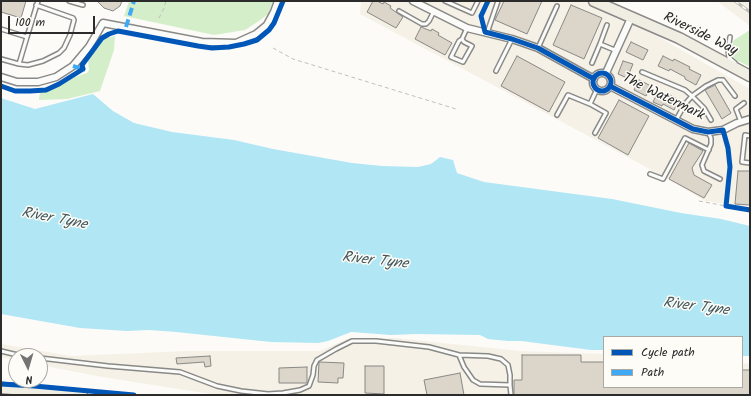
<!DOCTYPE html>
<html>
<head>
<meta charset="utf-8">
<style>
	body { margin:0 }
	#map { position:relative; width:751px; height:396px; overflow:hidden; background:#fcfbf8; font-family:Kalam,sans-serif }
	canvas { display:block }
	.frame { position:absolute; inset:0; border:2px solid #2b2b2b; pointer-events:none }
	.legend { position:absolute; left:603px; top:336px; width:140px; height:52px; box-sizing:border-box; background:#fdfcf7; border:1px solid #a9a8a5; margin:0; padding:5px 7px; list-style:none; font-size:12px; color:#2b2b2b }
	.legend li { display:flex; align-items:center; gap:8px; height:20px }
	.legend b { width:20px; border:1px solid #a9a8a5 }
	.north { position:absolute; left:8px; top:348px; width:40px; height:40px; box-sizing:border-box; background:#fdfcf7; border:1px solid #a9a8a5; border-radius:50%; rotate:175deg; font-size:11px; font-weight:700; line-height:16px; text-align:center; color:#2b2b2b }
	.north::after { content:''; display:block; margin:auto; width:14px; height:18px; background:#747473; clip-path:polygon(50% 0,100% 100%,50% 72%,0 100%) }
	.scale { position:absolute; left:8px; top:16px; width:87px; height:18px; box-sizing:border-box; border:2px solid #2b2b2b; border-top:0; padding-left:5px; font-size:12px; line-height:14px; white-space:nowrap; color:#2b2b2b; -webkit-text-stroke:3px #fdfcf7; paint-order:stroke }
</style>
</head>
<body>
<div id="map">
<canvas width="751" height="396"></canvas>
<div class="frame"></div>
<ul class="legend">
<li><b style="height:5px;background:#0057b8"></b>Cycle path</li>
<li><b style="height:5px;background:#3fa9f5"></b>Path</li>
</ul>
<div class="north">N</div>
<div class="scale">100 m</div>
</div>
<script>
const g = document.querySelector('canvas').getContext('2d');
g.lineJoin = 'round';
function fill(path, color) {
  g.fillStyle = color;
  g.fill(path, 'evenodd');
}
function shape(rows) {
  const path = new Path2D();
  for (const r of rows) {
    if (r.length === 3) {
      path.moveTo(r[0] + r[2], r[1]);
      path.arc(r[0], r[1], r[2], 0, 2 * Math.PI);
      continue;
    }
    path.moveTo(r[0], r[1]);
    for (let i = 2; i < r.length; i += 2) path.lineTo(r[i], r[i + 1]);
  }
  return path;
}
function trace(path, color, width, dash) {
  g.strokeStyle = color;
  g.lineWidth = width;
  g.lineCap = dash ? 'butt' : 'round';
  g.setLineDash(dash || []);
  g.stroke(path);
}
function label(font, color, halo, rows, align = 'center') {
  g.font = font + ' Kalam,sans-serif';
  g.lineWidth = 3;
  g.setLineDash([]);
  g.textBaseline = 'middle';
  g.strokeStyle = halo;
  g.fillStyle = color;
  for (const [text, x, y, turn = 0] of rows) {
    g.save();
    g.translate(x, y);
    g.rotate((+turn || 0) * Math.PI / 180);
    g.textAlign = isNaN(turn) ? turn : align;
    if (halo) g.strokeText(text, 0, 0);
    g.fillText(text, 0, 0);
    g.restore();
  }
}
fill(shape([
	[361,1,582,1,636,24,750,89,750,207,705,201,648,168,360,14],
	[717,1,750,1,750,26],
	[395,338,520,351,604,354,604,387,742,387,742,363,750,364,750,395,217,395,102,377,40,365,40,356,16,356,16,360,1,357,1,344,71,356,187,351,320,351,347,339]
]), '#f6f1e6');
fill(shape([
	[129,1,273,1,268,14,259,21,245,30,214,35,124,16],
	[750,30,750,67,736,60,730,53,734,40],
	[115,36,114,50,100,91,67,99,39,100,40,92,48,91,75,77,87,73,89,70,88,60,103,39]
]), '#d4eec9');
fill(shape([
	[93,94,113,111,134,123,172,132,234,140,273,149,352,163,382,166,418,167,431,164,440,157,453,160,457,173,484,182,612,199,681,213,721,219,750,226,750,356,742,356,742,337,604,337,604,350,591,350,521,341,508,341,488,339,480,335,416,334,391,335,351,332,328,341,318,343,271,342,176,332,149,330,127,331,80,328,1,314,1,98,35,109]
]), '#b1e6f4');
const building = shape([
	[1,1,26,1,21,18,1,12,1,1],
	[97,1,122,1,120,6,113,11,104,8,97,1],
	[373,1,377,1,383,4,384,2,391,6,390,8,403,17,396,28,367,12,373,1],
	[504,1,542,1,527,34,495,20,504,1],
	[571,5,602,18,584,59,553,45,571,5],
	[421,27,431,31,432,29,439,33,438,35,452,43,445,55,415,39,421,27],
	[631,42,648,50,643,60,626,52,631,42],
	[517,56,565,82,549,112,501,86,517,56],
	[663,56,673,61,674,59,690,67,689,69,701,75,696,85,685,79,685,77,670,69,669,71,658,66,663,56],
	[623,61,633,64,627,78,618,74,623,61],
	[639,80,651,86,646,96,634,90,639,80],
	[715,85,731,113,722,119,705,90,715,85],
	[658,92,667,97,668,94,679,100,674,110,663,104,662,106,653,102,658,92],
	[619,100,649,116,628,155,598,138,619,100],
	[689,143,703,151,692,168,694,175,712,185,704,198,669,179,689,143],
	[738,171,750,171,750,205,735,204,738,171],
	[522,355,581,355,581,362,604,362,604,387,742,387,742,370,750,370,750,395,514,395,514,380,522,380,522,355],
	[210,356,211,366,205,367,204,362,177,364,176,358,210,356],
	[319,362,344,363,343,378,338,378,338,383,318,382,319,362],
	[365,366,384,366,384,394,365,393,365,366],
	[307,367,307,383,279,383,279,368,307,367],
	[460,373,464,395,427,395,424,380,460,373]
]);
fill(building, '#dbd5ca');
trace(building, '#898987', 1);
const service = shape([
	[69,1,83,5],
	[445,1,472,13,478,1],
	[399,11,422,24,426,24,429,21,434,11],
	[1,29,27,37,19,64,1,59],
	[487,33,498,1],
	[27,37,38,1],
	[730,37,728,50,729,58,735,63],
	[462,39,459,41,451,57,463,62,472,46,464,42,462,39,467,28],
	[600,44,607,25],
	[538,48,557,6],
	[592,63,600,44,617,51],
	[19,64,28,65,43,61,59,53,64,48,70,35,74,20,73,18,36,5],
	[496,71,512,39],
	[642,72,685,90,692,96,704,108,711,120],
	[590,104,597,89],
	[557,115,568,95,590,104,606,113,595,133],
	[676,120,685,104,692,96,706,86,718,80,723,80,735,96],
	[741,122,736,109,744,103],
	[708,132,711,138,711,144,702,165,704,171,720,179],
	[750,136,745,135,742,162,750,163],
	[650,174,663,179,685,138,709,150],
	[1,351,22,356],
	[459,355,488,356,501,359,508,365,510,375,510,385],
	[40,358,108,366,180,372,217,386,241,391,268,394,283,393,300,390,309,386,313,375,314,366,317,360,336,349,352,341,376,341,429,347,459,355,464,367,473,380,480,384,510,385,511,395]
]);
const minor = shape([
	[413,1,467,28,512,39,538,48,594,79],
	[602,82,9],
	[606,73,631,18],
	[1,77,17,82,38,82,56,77,73,66,89,47,103,23,202,42,236,43,256,34,267,25,274,12,278,1],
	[610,86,693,129,708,132,723,130,737,123,750,119]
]);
const primary = shape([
	[594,1,679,38,750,76],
	[1,388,82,395]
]);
trace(service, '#898987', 6);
trace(minor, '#898987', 9);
trace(primary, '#898987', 13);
trace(shape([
	[159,18,164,8,166,1],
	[273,48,293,59,456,109],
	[699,201,726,206]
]), '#c0bfbc', 1, [4, 3]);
trace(service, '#fbfbf9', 3);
trace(minor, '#fbfbf9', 6);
trace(primary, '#f0ede3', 10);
const rail = shape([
	[735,1,750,12]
]);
trace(rail, '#c0bfbc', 3);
trace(rail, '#fdfcf7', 1.5, [4.5]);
trace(shape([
	[126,27,134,1],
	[73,66,85,70]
]), '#3fa9f5', 4, [8, 4]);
trace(shape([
	[488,1,481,16,485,32,512,39,538,48,594,79],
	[602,82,9],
	[1,86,15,91,30,91,46,90,59,84,83,69,82,65,102,38,109,34,118,31,198,46,212,48,229,47,244,44,257,40,269,30,274,23,283,1],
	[610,86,693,129,708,132,723,130,728,148,730,167,726,206,750,210],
	[1,384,34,386,134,395]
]), '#0057b8', 5);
label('14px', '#2b2b2b', '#fdfcf7', [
	["Riverside Way",700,35,26],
	["The Watermark",663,98,26]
]);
label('italic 15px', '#44585d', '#fdfcf7', [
	["River Tyne",54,220,11],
	["River Tyne",375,262,6],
	["River Tyne",696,308,7]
]);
</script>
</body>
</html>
